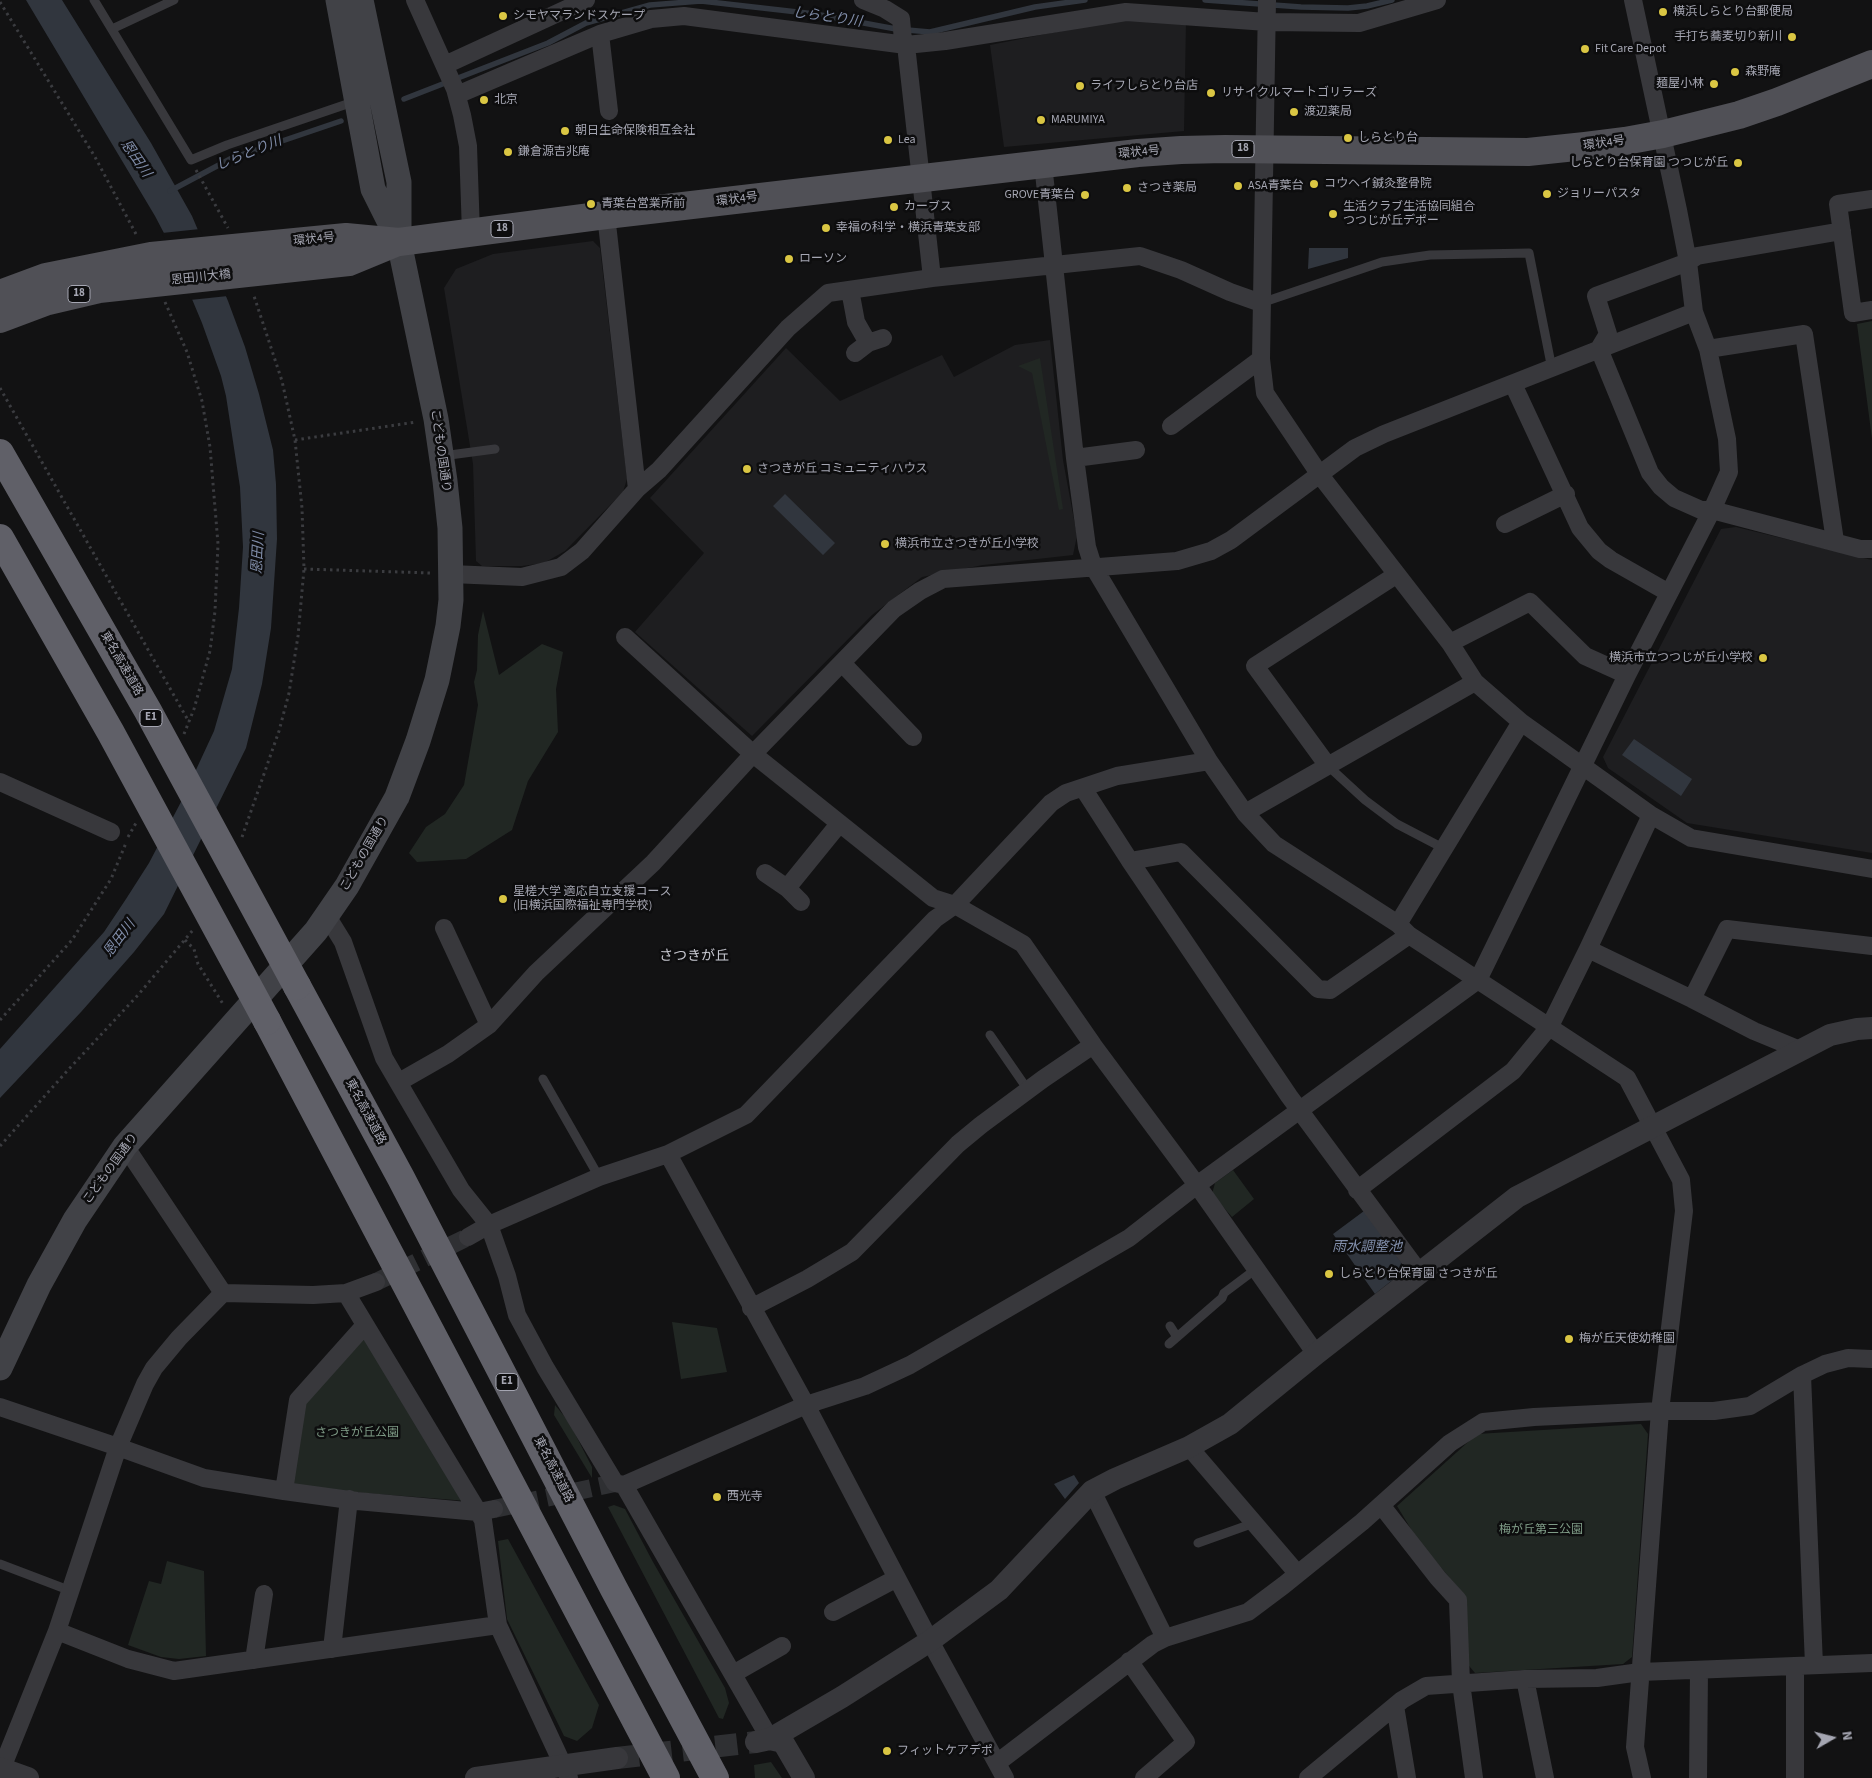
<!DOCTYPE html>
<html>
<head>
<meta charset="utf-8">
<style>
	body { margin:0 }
	#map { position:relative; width:1872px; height:1778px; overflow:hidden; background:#121213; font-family:"Source Sans 3",sans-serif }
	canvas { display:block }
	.north { position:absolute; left:1807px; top:1713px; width:50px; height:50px; -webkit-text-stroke:4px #0d0d0e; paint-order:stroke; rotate:82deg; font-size:14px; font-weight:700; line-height:20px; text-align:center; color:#a5a6b2 }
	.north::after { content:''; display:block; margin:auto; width:18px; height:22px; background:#a5a6b2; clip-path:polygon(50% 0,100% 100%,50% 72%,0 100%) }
</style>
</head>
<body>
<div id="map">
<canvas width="1872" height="1778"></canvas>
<div class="north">N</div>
</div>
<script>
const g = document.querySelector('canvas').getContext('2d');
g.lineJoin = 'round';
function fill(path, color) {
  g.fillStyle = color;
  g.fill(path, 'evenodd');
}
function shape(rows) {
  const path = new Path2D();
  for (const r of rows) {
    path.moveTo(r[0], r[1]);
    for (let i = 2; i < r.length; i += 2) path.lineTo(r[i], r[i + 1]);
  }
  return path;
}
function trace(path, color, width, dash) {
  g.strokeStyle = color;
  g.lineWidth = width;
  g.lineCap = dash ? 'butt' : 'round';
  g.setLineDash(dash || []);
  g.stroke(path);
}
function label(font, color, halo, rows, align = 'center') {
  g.font = font + ' "Source Sans 3","Noto Sans JP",sans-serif';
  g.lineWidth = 5;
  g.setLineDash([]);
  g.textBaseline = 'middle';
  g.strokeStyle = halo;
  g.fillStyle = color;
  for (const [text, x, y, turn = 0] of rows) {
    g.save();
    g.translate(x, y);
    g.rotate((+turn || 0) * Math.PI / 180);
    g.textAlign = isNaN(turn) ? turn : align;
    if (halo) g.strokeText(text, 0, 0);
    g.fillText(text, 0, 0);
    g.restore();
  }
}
fill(shape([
	[1127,18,1186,22,1184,131,1004,147,990,45],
	[593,241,600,248,627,479,623,492,565,551,544,563,522,566,482,566,476,561,473,464,444,288,456,269,493,254],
	[1050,340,1063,460,1077,536,1073,555,983,565,922,577,872,615,752,736,635,632,704,553,650,498,786,348,840,401,942,355,954,377,1015,345],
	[1736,527,1872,560,1872,853,1687,823,1608,768,1603,757,1721,529]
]), '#1e1e20');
fill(shape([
	[1872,321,1872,439,1857,324],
	[1040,358,1063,509,1059,510,1032,373,1018,366],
	[483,611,499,675,542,644,563,652,556,689,558,732,528,781,512,830,466,859,417,862,409,853,426,827,445,814,464,785,478,705,474,682,477,670,478,635],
	[1233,1170,1254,1199,1232,1217,1212,1194,1215,1183],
	[672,1322,717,1328,727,1372,681,1379],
	[367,1336,467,1501,289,1487,302,1403],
	[555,1405,569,1422,592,1467,592,1478,554,1415],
	[1641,1424,1648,1434,1632,1657,1623,1664,1475,1673,1465,1661,1465,1596,1417,1539,1397,1506,1477,1434],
	[614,1505,625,1509,653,1562,725,1688,729,1703,723,1719,719,1718,608,1507],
	[508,1539,599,1705,592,1728,577,1741,564,1736,507,1619,498,1541],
	[167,1561,204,1571,206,1656,179,1659,161,1657,128,1645,149,1581,161,1584],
	[771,1762,782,1778,755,1778,754,1765]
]), '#212723');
fill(shape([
	[26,0,62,0,151,143,192,216,228,301,245,347,259,394,273,450,276,484,277,539,271,628,262,684,246,748,164,914,134,952,81,1012,0,1098,0,1049,104,932,126,899,149,863,182,800,214,731,232,669,239,608,243,547,240,487,226,396,221,376,202,323,166,237,155,216],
	[1309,248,1348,248,1348,258,1308,269],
	[785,494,835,543,823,555,773,506],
	[1634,739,1692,779,1681,796,1622,755],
	[1364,1211,1401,1262,1400,1274,1375,1294,1333,1234],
	[1074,1475,1079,1483,1065,1499,1054,1484]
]), '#31363e');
fill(shape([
	[200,229,228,296,190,300,162,233]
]), '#121213');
trace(shape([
	[1205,0,1301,7,1348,8,1367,6,1392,0],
	[404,99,548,43,586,23,650,5,701,1,815,14,896,29,930,32,1035,7,1085,0],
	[170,191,232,158,341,121]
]), '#31363e', 5.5);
trace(shape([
	[376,1282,468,1237],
	[494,1509,615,1483]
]), '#2f3033', 18, [18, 9]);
trace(shape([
	[617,1758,756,1742]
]), '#2f3033', 22, [22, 11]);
trace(shape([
	[0,2,95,157,137,236],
	[196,170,228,228],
	[165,302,187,352,202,401,210,447,218,544,215,611,210,651,194,709,184,734],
	[0,388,189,722],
	[295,440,416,422],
	[304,569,431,573],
	[128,837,136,823],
	[242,837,279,731,289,693,298,636,304,569,302,508,295,440,282,381,253,293],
	[185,940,194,949,198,964,223,1004],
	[0,1020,72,940,111,879,126,843],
	[0,1146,68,1070,138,995,193,930]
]), '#3b3c40', 3, [2.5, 4]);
trace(shape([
	[94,0,191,160,227,145,356,101],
	[112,29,174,0],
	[1261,303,1382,262,1430,255,1529,253,1552,369],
	[442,456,495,449],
	[1328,766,1365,800,1397,824,1443,848],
	[990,1035,1028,1090],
	[543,1079,599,1177],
	[1170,1326,1177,1337],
	[1169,1344,1222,1298,1224,1293,1256,1269],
	[1198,1543,1254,1523],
	[0,1564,71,1591]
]), '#38383c', 9);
trace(shape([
	[415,0,455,89,462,115,468,146,471,233],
	[863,0,885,9,901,19,903,40,906,45,932,278],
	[1267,0,1261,359,1265,393,1320,475,1450,643,1475,682,1521,722,1651,815,1691,838,1872,869],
	[600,34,609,111],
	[445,65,586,0],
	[457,95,600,34,651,19,684,16,906,45,945,41,1126,12,1267,22,1359,23,1437,0],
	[1043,164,1075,458,1087,547,1093,566,1209,761],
	[1872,199,1838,204,1853,313,1872,310],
	[606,215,637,489],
	[1842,231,1697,256,1688,262,1596,296,1608,334,1599,349,1650,473,1661,487,1674,498,1701,510,1712,510,1860,549,1872,549],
	[850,290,856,322,868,343,883,338],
	[1708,349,1804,334,1835,541],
	[855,353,868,343],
	[1513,384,1580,528,1599,551,1611,560,1669,593],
	[1171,426,1261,359],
	[1075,458,1136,450],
	[1505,524,1566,494],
	[451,574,522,577,561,567,582,551,637,489,659,470,788,328,828,293,932,278,1140,256,1181,270,1230,292,1261,303],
	[625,637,753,754,933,898,955,905,1023,944,1093,1045,1197,1185,1316,1354],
	[1450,643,1530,602,1585,656,1627,675],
	[842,663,913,737],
	[1328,766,1255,666,1396,575],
	[0,782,111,832],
	[1083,788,1130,861,1289,1096,1419,1272],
	[1245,813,1475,682],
	[1130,861,1181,852,1318,989,1330,990,1409,935],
	[765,873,787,888,801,902],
	[787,888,839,824],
	[327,916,343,942,384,1058,461,1190,489,1225,507,1276,517,1315,545,1367,615,1483,624,1485,770,1739],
	[1398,924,1521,722],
	[444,928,489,1025],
	[1588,949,1692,999,1727,929,1872,946],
	[1692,999,1754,1031,1800,1050],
	[399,1082,448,1054,489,1025,536,973,653,863,753,754,894,609,920,591,943,579,1177,561,1211,551,1231,540,1355,448,1384,434,1694,312],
	[125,1146,223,1293,313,1295,346,1293,376,1282],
	[668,1154,806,1405,930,1641,1005,1778],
	[1357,1190,1513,1071,1550,1026,1588,949,1651,815],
	[468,1237,489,1225,599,1177,668,1154,746,1115,935,919,955,905,1051,803,1066,793,1117,776,1209,761,1245,813,1274,844,1398,924,1409,935,1627,1078,1681,1180,1684,1211,1660,1411,1635,1747,1642,1778],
	[346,1293,483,1520,498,1625,569,1778],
	[751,1308,807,1279,852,1252,958,1144,981,1125,1043,1079,1093,1045],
	[1802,1375,1814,1665],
	[0,1407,118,1447,204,1478,284,1491,357,1501,478,1512,494,1509],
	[1189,1447,1297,1573],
	[624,1485,806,1405,865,1386,910,1365,1129,1238,1197,1185,1478,980,1627,675,1712,510,1729,472,1727,439,1708,349,1694,312,1688,262,1678,210,1633,0],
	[284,1491,298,1400,365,1325],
	[1092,1491,1165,1638],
	[1381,1505,1438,1578,1458,1600,1461,1683,1474,1778],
	[833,1612,897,1578],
	[57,1631,128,1659,174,1671,498,1625],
	[332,1649,349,1499],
	[254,1660,264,1594],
	[1129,1661,1186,1742,1144,1778],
	[733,1674,782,1646],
	[1525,1679,1545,1778],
	[1395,1706,1407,1778],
	[997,1763,1153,1644,1165,1638,1248,1612,1284,1585,1362,1522,1450,1443,1483,1422,1534,1417,1660,1411,1714,1411,1750,1406,1802,1375,1825,1364,1848,1358,1872,1359],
	[0,1773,57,1631,118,1447,145,1384,154,1368,179,1338,223,1293],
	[1308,1778,1402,1700,1426,1686,1525,1679,1597,1678,1640,1672,1872,1663],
	[1698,1778,1699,1671],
	[1795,1778,1795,1667]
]), '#38383c', 18);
trace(shape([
	[770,1739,783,1742,804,1778],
	[756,1742,770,1739,842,1697,930,1641,999,1590,1092,1491,1115,1479,1189,1447,1230,1424,1316,1354,1517,1197,1830,1035,1857,1029,1872,1028],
	[0,1768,28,1778],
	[476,1778,617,1758]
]), '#38383c', 22);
trace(shape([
	[338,0,373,189,397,237],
	[0,1368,39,1285,75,1220,125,1146,316,931,347,886,397,797,418,741,437,680,448,626,451,600,450,528,445,481,436,419,399,242,399,182,361,0]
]), '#414247', 25);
trace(shape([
	[0,294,46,277,151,256,346,237,399,242,606,215,1138,153,1181,150,1225,149,1528,152,1585,146,1625,141,1663,134,1739,115,1777,102,1872,64],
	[0,319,48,301,99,289,349,262,395,243]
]), '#505056', 28);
trace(shape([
	[297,986,401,1178,614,1589,715,1778],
	[267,1021,666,1778]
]), '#606068', 28);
trace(shape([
	[0,453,148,711,297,986],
	[0,538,111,733,267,1021]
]), '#606068', 28);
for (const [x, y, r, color] of [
	[1663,12,5,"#dac643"],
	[503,16,5,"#dac643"],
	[1792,37,5,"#dac643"],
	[1585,49,5,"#dac643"],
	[1735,72,5,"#dac643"],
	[1714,84,5,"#dac643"],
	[1080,86,5,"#dac643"],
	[1211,93,5,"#dac643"],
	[484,100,5,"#dac643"],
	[1294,112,5,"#dac643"],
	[1041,120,5,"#dac643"],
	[565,131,5,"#dac643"],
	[1348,138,5,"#dac643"],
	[888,140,5,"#dac643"],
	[508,152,5,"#dac643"],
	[1738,163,5,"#dac643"],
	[1314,184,5,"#dac643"],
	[1238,186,5,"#dac643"],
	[1127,188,5,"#dac643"],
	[1547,194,5,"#dac643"],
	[1085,195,5,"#dac643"],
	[591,204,5,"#dac643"],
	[894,207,5,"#dac643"],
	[1333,214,5,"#dac643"],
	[826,228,5,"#dac643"],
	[789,259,5,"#dac643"],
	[747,469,5,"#dac643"],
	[885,544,5,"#dac643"],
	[1763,658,5,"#dac643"],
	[503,899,5,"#dac643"],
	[1329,1274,5,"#dac643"],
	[1569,1339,5,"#dac643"],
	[717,1497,5,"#dac643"],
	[887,1751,5,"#dac643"]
]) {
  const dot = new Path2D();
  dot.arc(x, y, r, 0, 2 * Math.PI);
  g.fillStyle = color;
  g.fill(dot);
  trace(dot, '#0d0d0e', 2);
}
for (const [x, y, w] of [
	[1243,149,22],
	[502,229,22],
	[79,294,22],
	[151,718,22],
	[507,1382,22]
]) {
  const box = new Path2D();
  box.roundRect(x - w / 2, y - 8.5, w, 17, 4);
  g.fillStyle = '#0d0d0e';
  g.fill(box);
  trace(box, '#a5a6b2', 1);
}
label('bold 11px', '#a5a6b2', null, [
	["18",1243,149],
	["18",502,229],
	["18",79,294],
	["E1",151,718],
	["E1",507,1382]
]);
label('12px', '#a5a6b2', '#0d0d0e', [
	["横浜しらとり台郵便局",1673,12],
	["シモヤマランドスケープ",513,16],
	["手打ち蕎麦切り新川",1782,37,"right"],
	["Fit Care Depot",1595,49],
	["森野庵",1745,72],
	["麺屋小林",1704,84,"right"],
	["ライフしらとり台店",1090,86],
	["リサイクルマートゴリラーズ",1221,93],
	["北京",494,100],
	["渡辺薬局",1304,112],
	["MARUMIYA",1051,120],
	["朝日生命保険相互会社",575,131],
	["しらとり台",1358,138],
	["Lea",898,140],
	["鎌倉源吉兆庵",518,152],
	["しらとり台保育園 つつじが丘",1728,163,"right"],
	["コウヘイ鍼灸整骨院",1324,184],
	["ASA青葉台",1248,186],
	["さつき薬局",1137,188],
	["ジョリーパスタ",1557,194],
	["GROVE青葉台",1075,195,"right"],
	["青葉台営業所前",601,204],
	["カーブス",904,207],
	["生活クラブ生活協同組合",1343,207],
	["つつじが丘デポー",1343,221],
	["幸福の科学・横浜青葉支部",836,228],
	["ローソン",799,259],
	["さつきが丘 コミュニティハウス",757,469],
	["横浜市立さつきが丘小学校",895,544],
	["横浜市立つつじが丘小学校",1753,658,"right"],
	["星槎大学 適応自立支援コース",513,892],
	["(旧横浜国際福祉専門学校)",513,906],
	["しらとり台保育園 さつきが丘",1339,1274],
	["梅が丘天使幼稚園",1579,1339],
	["西光寺",727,1497],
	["フィットケアデポ",897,1751]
], 'left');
label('12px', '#a5a6b2', '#0d0d0e', [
	["環状4号",1604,144,-8],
	["環状4号",1139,153,-6],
	["環状4号",737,200,-7],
	["環状4号",314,240,-6],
	["恩田川大橋",201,278,-6],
	["こどもの国通り",440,451,82],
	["東名高速道路",121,664,60],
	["こどもの国通り",365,854,-60],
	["東名高速道路",365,1112,62],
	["こどもの国通り",111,1169,-54],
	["東名高速道路",553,1470,63]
]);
label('12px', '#7e9b86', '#0d0d0e', [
	["さつきが丘公園",357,1433],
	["梅が丘第三公園",1541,1530]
]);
label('italic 14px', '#808da9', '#0d0d0e', [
	["しらとり川",827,18,8],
	["しらとり川",249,154,-22],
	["恩田川",135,159,55],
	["恩田川",259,553,-87],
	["恩田川",120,939,-53],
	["雨水調整池",1367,1248]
]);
label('14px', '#c5c6ce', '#0d0d0e', [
	["さつきが丘",694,957]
]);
</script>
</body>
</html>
